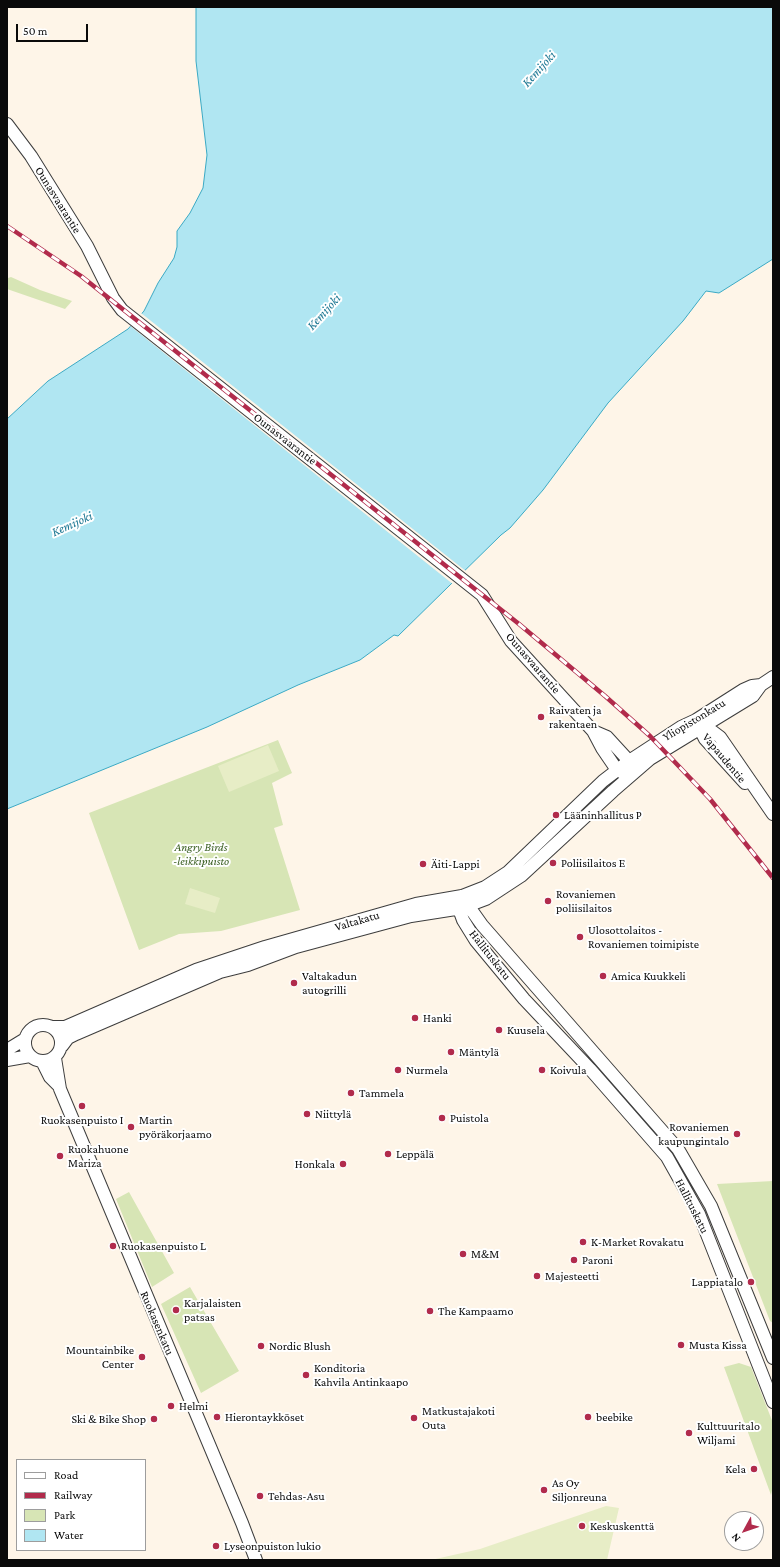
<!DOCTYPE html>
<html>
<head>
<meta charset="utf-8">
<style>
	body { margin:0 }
	#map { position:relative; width:780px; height:1567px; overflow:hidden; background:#fef5e8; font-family:"Crimson Pro",serif }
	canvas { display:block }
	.frame { position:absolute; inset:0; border:8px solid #0a0a0a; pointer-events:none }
	.legend { position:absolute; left:16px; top:1459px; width:130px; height:92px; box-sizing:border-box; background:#fff; border:1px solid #9d9d9d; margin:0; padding:5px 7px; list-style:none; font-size:12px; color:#0a0a0a }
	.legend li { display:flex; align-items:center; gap:8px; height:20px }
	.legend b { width:20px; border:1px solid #9d9d9d }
	.north { position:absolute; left:724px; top:1511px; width:40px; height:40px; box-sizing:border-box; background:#fff; border:1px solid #9d9d9d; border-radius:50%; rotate:230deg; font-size:11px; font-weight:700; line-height:16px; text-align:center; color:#0a0a0a }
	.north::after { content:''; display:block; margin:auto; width:14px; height:18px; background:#b12b4c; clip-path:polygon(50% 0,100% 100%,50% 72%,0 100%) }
	.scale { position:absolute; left:16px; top:24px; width:72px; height:18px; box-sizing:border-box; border:2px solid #0a0a0a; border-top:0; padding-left:5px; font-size:12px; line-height:14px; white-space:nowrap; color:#0a0a0a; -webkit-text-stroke:3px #fff; paint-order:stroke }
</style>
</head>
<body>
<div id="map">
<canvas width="780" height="1567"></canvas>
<div class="frame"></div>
<ul class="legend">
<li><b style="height:5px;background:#fff"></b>Road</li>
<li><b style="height:5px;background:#b12b4c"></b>Railway</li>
<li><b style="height:11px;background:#d7e5b5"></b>Park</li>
<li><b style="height:11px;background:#b0e6f2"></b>Water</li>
</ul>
<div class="north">N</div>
<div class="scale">50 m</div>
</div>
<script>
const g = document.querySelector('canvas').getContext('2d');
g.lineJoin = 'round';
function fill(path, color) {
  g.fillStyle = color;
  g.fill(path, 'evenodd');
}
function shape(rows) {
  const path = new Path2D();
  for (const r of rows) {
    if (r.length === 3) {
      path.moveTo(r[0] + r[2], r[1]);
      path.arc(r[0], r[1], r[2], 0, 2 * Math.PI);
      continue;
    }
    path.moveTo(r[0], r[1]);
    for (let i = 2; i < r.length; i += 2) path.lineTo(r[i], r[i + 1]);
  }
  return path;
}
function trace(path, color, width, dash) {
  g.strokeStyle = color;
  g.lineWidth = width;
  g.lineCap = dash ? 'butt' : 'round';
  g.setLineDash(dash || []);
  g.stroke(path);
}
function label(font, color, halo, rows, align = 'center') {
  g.font = font + ' "Crimson Pro",serif';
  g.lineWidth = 4;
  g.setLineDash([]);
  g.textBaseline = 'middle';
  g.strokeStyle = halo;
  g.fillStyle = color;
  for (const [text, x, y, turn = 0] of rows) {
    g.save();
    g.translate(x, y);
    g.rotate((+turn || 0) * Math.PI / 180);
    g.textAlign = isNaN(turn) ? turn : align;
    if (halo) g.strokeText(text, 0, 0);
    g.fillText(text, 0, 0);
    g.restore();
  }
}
fill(shape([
	[11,277,40,290,72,301,65,309,7,289,8,278],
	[278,740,292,773,272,783,283,825,274,828,300,910,221,931,179,934,139,950,89,813],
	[773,1181,773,1323,770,1321,717,1184],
	[129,1192,174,1273,152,1287,116,1199],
	[190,1287,239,1371,201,1393,161,1304],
	[739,1363,751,1367,773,1423,773,1486,771,1495,724,1367]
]), '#d7e5b5');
fill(shape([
	[268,745,279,771,229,792,218,766],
	[190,888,220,898,215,913,185,904],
	[606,1506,619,1508,607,1560,431,1560,480,1549]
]), '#e7edc6');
const water = shape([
	[196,7,773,7,773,259,719,293,706,291,683,321,608,403,543,490,510,528,501,535,398,636,394,635,360,660,298,685,207,727,7,809,7,419,48,381,128,329,144,311,158,283,174,258,177,247,177,231,190,213,203,188,207,155,196,61,196,7]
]);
fill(water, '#b0e6f2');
trace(water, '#3ba9c4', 1);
fill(shape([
	[141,313,467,572,454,585,129,325]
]), '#fef5e8');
const tertiary = shape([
	[7,124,31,156,87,246,113,298,122,310,482,595,511,641,593,731,602,748,617,770,630,776],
	[700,722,720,737,773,814],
	[697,723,705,739,745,783],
	[593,731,607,737,629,761,629,768],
	[465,901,482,925,678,1149,711,1206,773,1358],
	[461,902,459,909,463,920,476,941,524,999,590,1069,667,1157,699,1214,773,1402],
	[43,1043,18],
	[52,1027,65,1027,72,1024,196,970,265,947,416,904,462,896,485,887,508,872,603,781,629,761,681,727,696,720,743,690,752,686,761,685],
	[62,1046,68,1038,76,1034,220,972,248,965,296,947,411,916,462,908,486,899,521,876,613,791,650,759,753,696,761,685,773,677],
	[7,1050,25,1039],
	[55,1058,60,1089,242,1523,256,1560],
	[7,1060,30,1056],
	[42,1061,50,1077,59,1086]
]);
trace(tertiary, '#3d3d3d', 14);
trace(tertiary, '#fff', 12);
const rail = shape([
	[7,226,81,276,519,624,605,696,650,736,710,799,773,878]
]);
trace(rail, '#b12b4c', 4.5);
trace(rail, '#fff', 3, [9]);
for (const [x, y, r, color] of [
	[541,717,4,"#b12b4c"],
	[556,815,4,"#b12b4c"],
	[553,863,4,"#b12b4c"],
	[423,864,4,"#b12b4c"],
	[548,901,4,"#b12b4c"],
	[580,937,4,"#b12b4c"],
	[603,976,4,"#b12b4c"],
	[294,983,4,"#b12b4c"],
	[415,1018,4,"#b12b4c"],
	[499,1030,4,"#b12b4c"],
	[451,1052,4,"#b12b4c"],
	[398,1070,4,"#b12b4c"],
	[542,1070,4,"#b12b4c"],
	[351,1093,4,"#b12b4c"],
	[82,1106,4,"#b12b4c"],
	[307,1114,4,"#b12b4c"],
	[442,1118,4,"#b12b4c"],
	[131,1127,4,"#b12b4c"],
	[737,1134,4,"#b12b4c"],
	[388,1154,4,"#b12b4c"],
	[60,1156,4,"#b12b4c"],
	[343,1164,4,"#b12b4c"],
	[583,1242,4,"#b12b4c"],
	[113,1246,4,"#b12b4c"],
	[463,1254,4,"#b12b4c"],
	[574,1260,4,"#b12b4c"],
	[537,1276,4,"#b12b4c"],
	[751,1282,4,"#b12b4c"],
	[176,1310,4,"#b12b4c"],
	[430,1311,4,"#b12b4c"],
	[681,1345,4,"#b12b4c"],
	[261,1346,4,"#b12b4c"],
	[142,1357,4,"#b12b4c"],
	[306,1375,4,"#b12b4c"],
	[171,1406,4,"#b12b4c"],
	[217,1417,4,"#b12b4c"],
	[588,1417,4,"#b12b4c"],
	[414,1418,4,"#b12b4c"],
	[154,1419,4,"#b12b4c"],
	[689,1433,4,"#b12b4c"],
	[754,1469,4,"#b12b4c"],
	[544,1490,4,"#b12b4c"],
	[260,1496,4,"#b12b4c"],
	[582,1526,4,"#b12b4c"],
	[216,1546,4,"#b12b4c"]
]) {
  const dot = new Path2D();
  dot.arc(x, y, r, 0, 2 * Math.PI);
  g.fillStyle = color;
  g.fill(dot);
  trace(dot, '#fff', 1.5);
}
label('12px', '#0a0a0a', '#fff', [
	["Ounasvaarantie",58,200,58],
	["Ounasvaarantie",285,439,38],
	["Ounasvaarantie",533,663,49],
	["Yliopistonkatu",694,720,-31],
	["Vapaudentie",724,758,50],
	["Valtakatu",357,921,-16],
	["Hallituskatu",490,955,52],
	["Hallituskatu",692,1206,63],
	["Ruokasenkatu",157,1323,67]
]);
label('12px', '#0a0a0a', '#fff', [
	["Raivaten ja",549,710],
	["rakentaen",549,724],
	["Lääninhallitus P",564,815],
	["Poliisilaitos E",561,863],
	["Äiti-Lappi",431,864],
	["Rovaniemen",556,894],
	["poliisilaitos",556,908],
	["Ulosottolaitos -",588,930],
	["Rovaniemen toimipiste",588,944],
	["Valtakadun",302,976],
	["autogrilli",302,990],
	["Amica Kuukkeli",611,976],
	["Hanki",423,1018],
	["Kuusela",507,1030],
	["Mäntylä",459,1052],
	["Nurmela",406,1070],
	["Koivula",550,1070],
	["Tammela",359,1093],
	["Niittylä",315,1114],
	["Puistola",450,1118],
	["Ruokasenpuisto I",82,1120,"center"],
	["Martin",139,1120],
	["pyöräkorjaamo",139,1134],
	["Rovaniemen",729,1127,"right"],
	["kaupungintalo",729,1141,"right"],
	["Ruokahuone",68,1149],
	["Mariza",68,1163],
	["Leppälä",396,1154],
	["Honkala",335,1164,"right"],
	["K-Market Rovakatu",591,1242],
	["Ruokasenpuisto L",121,1246],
	["M&M",471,1254],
	["Paroni",582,1260],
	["Majesteetti",545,1276],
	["Lappiatalo",743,1282,"right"],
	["Karjalaisten",184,1303],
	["patsas",184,1317],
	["The Kampaamo",438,1311],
	["Musta Kissa",689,1345],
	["Nordic Blush",269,1346],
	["Mountainbike",134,1350,"right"],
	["Center",134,1364,"right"],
	["Konditoria",314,1368],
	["Kahvila Antinkaapo",314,1382],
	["Helmi",179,1406],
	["Matkustajakoti",422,1411],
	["Outa",422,1425],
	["Hierontaykköset",225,1417],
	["beebike",596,1417],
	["Ski & Bike Shop",146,1419,"right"],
	["Kulttuuritalo",697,1426],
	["Wiljami",697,1440],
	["Kela",746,1469,"right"],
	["As Oy",552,1483],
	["Siljonreuna",552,1497],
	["Tehdas-Asu",268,1496],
	["Keskuskenttä",590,1526],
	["Lyseonpuiston lukio",224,1546]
], 'left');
label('italic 12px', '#385d1f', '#fff', [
	["Angry Birds",201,847],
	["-leikkipuisto",201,861]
]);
label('italic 13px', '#1c7793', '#fff', [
	["Kemijoki",539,69,-48],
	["Kemijoki",324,312,-48],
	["Kemijoki",72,524,-24]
]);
</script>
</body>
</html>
